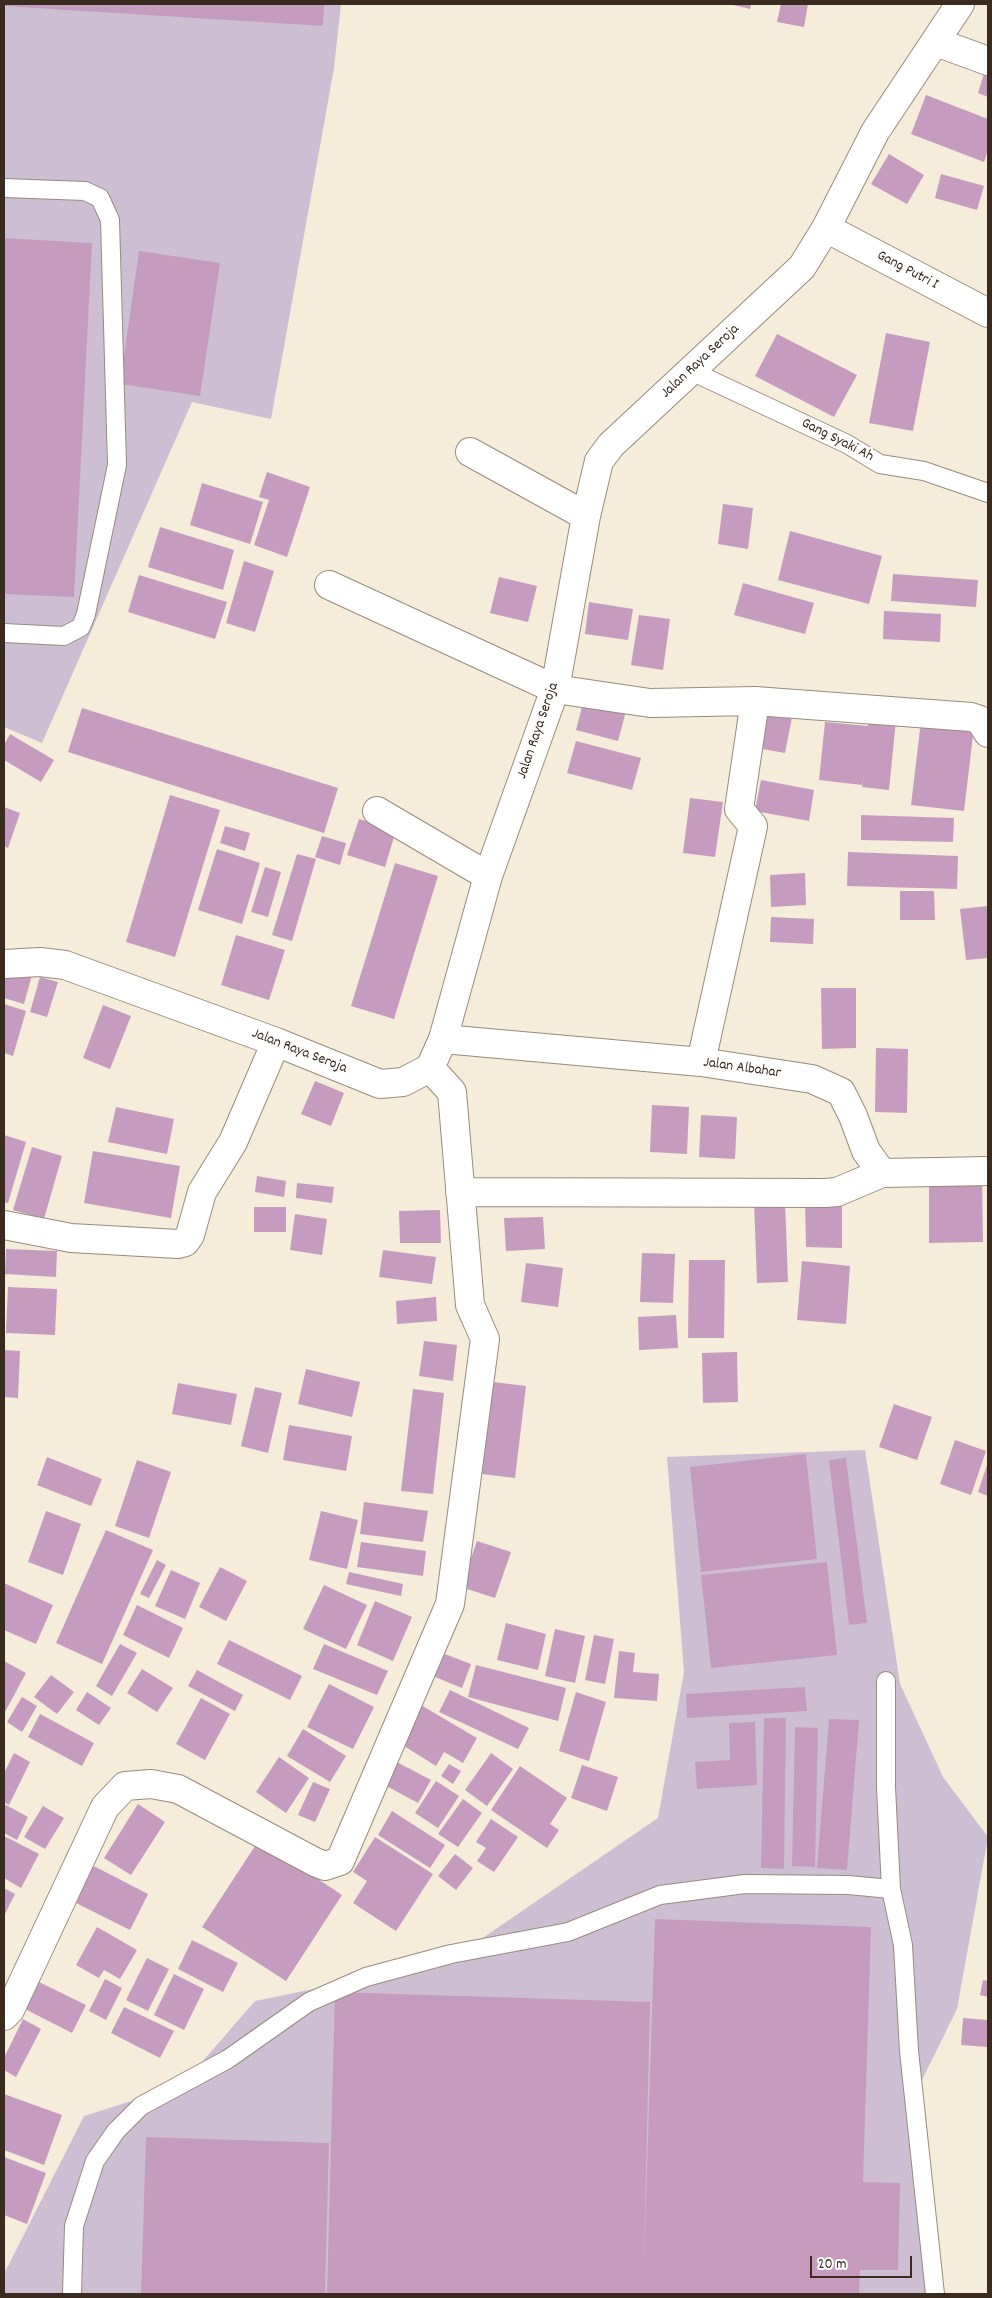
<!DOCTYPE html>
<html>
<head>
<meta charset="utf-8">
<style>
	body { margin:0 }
	#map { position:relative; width:992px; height:2298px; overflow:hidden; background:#f5ecd9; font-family:Dekko,sans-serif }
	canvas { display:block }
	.frame { position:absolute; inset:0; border:5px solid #3b2a1e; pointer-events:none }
	.scale { position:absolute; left:810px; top:2256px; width:102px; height:22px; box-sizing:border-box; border:2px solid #3b2a1e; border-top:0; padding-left:6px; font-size:15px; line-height:18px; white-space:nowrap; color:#3b2a1e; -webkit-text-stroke:4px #fff; paint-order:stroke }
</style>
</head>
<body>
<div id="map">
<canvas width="992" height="2298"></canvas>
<div class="frame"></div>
<div class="scale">20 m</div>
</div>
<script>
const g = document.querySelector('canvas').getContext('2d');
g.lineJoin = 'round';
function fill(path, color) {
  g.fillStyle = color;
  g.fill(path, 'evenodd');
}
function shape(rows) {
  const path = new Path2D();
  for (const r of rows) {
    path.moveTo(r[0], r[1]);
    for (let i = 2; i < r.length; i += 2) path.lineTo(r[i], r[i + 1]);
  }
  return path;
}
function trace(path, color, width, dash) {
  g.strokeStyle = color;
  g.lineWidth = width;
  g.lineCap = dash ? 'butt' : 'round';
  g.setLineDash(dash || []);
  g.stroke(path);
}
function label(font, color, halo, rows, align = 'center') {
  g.font = font + ' Dekko,sans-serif';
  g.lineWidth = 4;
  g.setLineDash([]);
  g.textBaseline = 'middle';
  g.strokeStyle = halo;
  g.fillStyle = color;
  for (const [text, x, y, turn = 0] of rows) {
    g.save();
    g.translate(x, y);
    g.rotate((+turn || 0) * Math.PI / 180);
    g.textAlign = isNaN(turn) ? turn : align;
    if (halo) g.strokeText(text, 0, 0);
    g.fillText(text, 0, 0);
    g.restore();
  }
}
fill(shape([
	[4,4,341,4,334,68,271,419,192,402,42,743,4,727],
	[865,1450,900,1684,943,1777,988,1837,957,2009,919,2086,929,2294,4,2294,4,2274,84,2116,182,2085,255,2001,449,1961,658,1818,684,1672,667,1457]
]), '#cdbed3');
fill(shape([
	[4,4,324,4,323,26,4,6],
	[729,4,751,4,750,9],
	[781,4,808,4,804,27,777,22],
	[986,67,988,67,988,97,978,93],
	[926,95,988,119,988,150,984,162,911,134],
	[889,154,924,175,907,204,871,184],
	[941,174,984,186,977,210,935,198],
	[4,238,92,243,74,597,4,594],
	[139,251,220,263,200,396,120,384],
	[886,333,930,342,913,431,869,423],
	[777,334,857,375,834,417,755,376],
	[267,472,310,487,287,557,254,545,269,500,259,497],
	[202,483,263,502,250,544,190,525],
	[723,504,753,508,748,549,718,544],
	[160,527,234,550,223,590,148,567],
	[790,531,882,556,869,604,778,580],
	[244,561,274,571,255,632,226,623],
	[893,574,978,580,976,607,891,601],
	[139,575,227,602,215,639,128,612],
	[499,577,537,586,528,622,490,613],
	[743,583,814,603,805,634,734,615],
	[589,602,633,609,628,640,585,634],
	[884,611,941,614,940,642,883,639],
	[639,615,670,619,663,670,631,665],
	[584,699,626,711,618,741,576,730],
	[759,706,793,712,785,753,751,747],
	[82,708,338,788,324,833,68,752],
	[869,717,896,720,889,790,862,787,864,772,862,785,819,780,825,722,868,726],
	[921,721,974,727,964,811,911,805],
	[10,734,54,760,41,782,4,760,4,745],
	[576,741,641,758,632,790,567,773],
	[761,780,814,790,809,821,755,811],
	[170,795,220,810,175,957,126,942],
	[690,798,723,802,715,857,683,853],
	[4,807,20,813,8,848,4,846],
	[861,815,954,818,953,842,861,840],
	[359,819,396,830,385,867,347,855],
	[225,826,250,833,245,851,220,843],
	[322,836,346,843,340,865,315,857],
	[217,849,260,863,242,924,198,910],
	[848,852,958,856,957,889,847,886],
	[297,854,316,859,292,941,272,935],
	[395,863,438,876,394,1019,351,1006],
	[265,867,281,872,268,917,251,912],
	[805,873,806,905,771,907,770,875],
	[900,891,934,891,935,920,900,920],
	[988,906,988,958,966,960,960,909],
	[771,917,814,919,813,944,770,942],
	[236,935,285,950,269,1000,221,985],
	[8,968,32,975,24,1004,4,998,4,982],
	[40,977,58,982,47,1017,30,1012],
	[821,988,856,988,856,1048,822,1049],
	[4,1004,26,1011,13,1056,4,1053],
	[103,1005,131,1016,110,1069,83,1058],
	[876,1048,908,1049,907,1113,875,1112],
	[315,1081,344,1093,331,1126,301,1114],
	[652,1105,689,1107,687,1154,650,1152],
	[116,1107,174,1119,167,1154,108,1142],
	[701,1115,737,1117,735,1159,699,1157],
	[4,1135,26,1142,8,1203,4,1202],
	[32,1147,62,1156,44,1219,13,1210],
	[93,1151,180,1166,171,1218,84,1203],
	[257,1176,286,1181,284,1197,255,1192],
	[929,1178,982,1178,983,1242,929,1243],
	[297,1183,334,1187,332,1203,296,1198],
	[785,1200,788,1282,757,1283,754,1201],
	[805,1200,842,1200,842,1248,806,1247],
	[254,1207,286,1207,286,1232,254,1232],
	[440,1210,441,1243,400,1243,399,1211],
	[295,1214,327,1219,322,1255,290,1250],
	[543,1217,545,1249,506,1251,504,1218],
	[6,1249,57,1251,56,1277,5,1274],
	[383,1250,436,1257,432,1284,379,1277],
	[642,1253,675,1254,673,1303,640,1302],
	[689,1260,725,1260,724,1338,688,1338],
	[802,1261,850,1266,846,1324,797,1320],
	[526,1263,563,1268,558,1307,521,1302],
	[8,1287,57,1289,55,1335,6,1333],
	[436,1297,437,1321,397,1324,396,1301],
	[676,1315,678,1348,639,1350,638,1317],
	[424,1341,457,1345,453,1381,419,1376],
	[4,1350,20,1351,18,1398,4,1397],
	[737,1352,738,1402,703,1403,702,1353],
	[306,1369,360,1382,352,1417,298,1404],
	[493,1382,526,1386,515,1478,482,1474],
	[178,1383,237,1394,231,1425,172,1414],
	[255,1387,282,1393,268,1453,241,1446],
	[413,1389,444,1393,433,1494,401,1491],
	[894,1404,932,1417,917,1460,879,1447],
	[289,1425,352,1436,346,1471,283,1460],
	[955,1440,986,1451,971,1495,940,1484],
	[806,1454,817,1559,701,1572,690,1467],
	[47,1457,102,1479,91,1506,37,1485],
	[846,1458,867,1623,849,1625,829,1460],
	[137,1460,171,1472,149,1538,115,1526],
	[988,1462,988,1496,978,1492],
	[364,1502,428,1511,423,1542,360,1534],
	[46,1511,81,1524,63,1575,28,1562],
	[321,1511,358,1520,347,1569,309,1560],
	[106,1530,153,1550,102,1664,56,1643],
	[477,1541,511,1552,495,1598,461,1587],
	[361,1542,426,1551,423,1576,357,1567],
	[157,1560,166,1565,149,1598,140,1594],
	[827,1562,837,1655,711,1668,701,1575],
	[220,1567,247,1581,226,1621,199,1607],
	[171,1570,200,1583,185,1619,155,1606],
	[349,1572,403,1584,401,1596,346,1584],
	[4,1583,53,1605,36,1644,4,1630],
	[324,1585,367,1605,346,1649,303,1629],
	[375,1601,412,1617,393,1661,357,1645],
	[137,1605,183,1628,169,1658,123,1635],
	[506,1623,546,1634,538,1670,497,1660],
	[555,1629,585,1636,575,1683,545,1676],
	[594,1635,614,1639,605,1684,585,1680],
	[229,1640,302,1676,290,1700,217,1664],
	[120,1644,137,1653,112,1696,96,1686],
	[324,1644,388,1671,377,1695,313,1669],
	[437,1651,471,1664,462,1688,428,1674],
	[619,1651,635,1653,633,1672,659,1674,657,1701,614,1698],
	[4,1661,26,1673,5,1712,4,1711],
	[476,1665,566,1688,558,1721,468,1697],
	[142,1669,173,1688,157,1712,127,1693],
	[197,1670,243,1695,235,1711,188,1686],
	[51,1675,74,1692,57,1714,34,1697],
	[329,1684,374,1707,353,1749,307,1727],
	[805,1687,807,1711,687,1718,686,1694],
	[450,1690,529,1728,518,1749,439,1712],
	[87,1692,111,1708,99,1725,76,1710],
	[576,1692,606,1702,589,1761,559,1751],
	[22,1697,37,1706,22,1732,7,1722],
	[201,1698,230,1714,205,1760,176,1744],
	[419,1704,477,1738,463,1763,444,1752,436,1766,396,1741],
	[40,1714,94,1743,82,1766,28,1737],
	[764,1718,786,1718,784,1869,761,1868],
	[829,1719,859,1720,847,1870,817,1868],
	[755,1722,757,1785,697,1789,695,1762,730,1760,729,1723],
	[795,1727,818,1728,815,1867,792,1866],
	[303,1729,346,1756,330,1782,287,1756],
	[14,1753,30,1762,9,1805,4,1802,4,1773],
	[491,1753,513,1769,487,1806,465,1790],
	[279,1757,309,1778,286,1813,256,1792],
	[393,1760,431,1780,418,1803,381,1783],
	[449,1764,461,1771,453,1784,441,1776],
	[582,1765,618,1777,607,1811,571,1798],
	[520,1766,567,1798,550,1824,559,1830,547,1848,491,1810],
	[436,1781,459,1796,438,1828,415,1813],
	[313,1782,330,1789,315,1822,298,1815],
	[463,1799,482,1813,458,1847,438,1834],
	[4,1804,28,1817,17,1840,4,1833],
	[138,1804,165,1822,131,1875,104,1858],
	[43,1806,64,1818,45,1849,24,1837],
	[392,1811,445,1845,430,1868,378,1835],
	[491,1819,518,1837,494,1872,477,1861,486,1848,476,1842],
	[4,1836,39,1854,21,1888,4,1878],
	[375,1837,433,1874,396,1931,353,1903,367,1881,353,1872],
	[259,1840,342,1895,286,1981,202,1927],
	[455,1854,473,1868,456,1890,438,1876],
	[82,1860,148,1894,130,1930,64,1897],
	[4,1888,15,1894,4,1916],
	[655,1919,871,1927,863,2182,900,2183,898,2270,860,2270,859,2294,327,2294,335,1992,650,2002,644,2261],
	[97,1927,137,1950,120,1979,104,1970,99,1978,76,1965],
	[192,1940,238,1963,223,1992,178,1969],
	[147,1958,169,1969,148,2011,126,2000],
	[174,1974,204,1989,184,2030,154,2015],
	[105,1979,122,1988,106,2020,89,2011],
	[983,1980,988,1981,988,1997,980,1995],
	[39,1982,86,2005,72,2033,25,2009],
	[124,2007,174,2031,160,2058,111,2033],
	[963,2018,988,2020,988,2047,961,2045],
	[23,2019,41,2029,16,2077,4,2070,4,2058],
	[4,2094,62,2115,44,2165,4,2150],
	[146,2137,329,2143,325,2294,141,2294],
	[4,2157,46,2173,27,2224,4,2215]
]), '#c59cc0');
const lane = shape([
	[4,188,85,191,100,198,110,220,117,465,86,614,81,627,64,636,4,633],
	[691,371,847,444,880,464,924,471,988,493],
	[886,1681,886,1787,891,1889,903,1945,909,2051,935,2294],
	[72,2294,74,2226,95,2161,116,2131,141,2106,228,2059,309,2002,366,1977,451,1954,568,1932,660,1895,745,1884,848,1885,891,1889]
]);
const street = shape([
	[936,42,988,61],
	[826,228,988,313],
	[470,452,586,516],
	[329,585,555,689,650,703,755,701,971,717,980,720,988,733],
	[377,811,488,876],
	[4,964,40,962,65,965,276,1042,380,1084,403,1082,430,1068,443,1039,488,876,555,689,586,516,599,461,611,445,802,267,826,228,875,132,960,4],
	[443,1039,701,1062,812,1079,841,1092,853,1116,866,1151,882,1173,988,1171],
	[701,1062,752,831,753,826,739,809,755,701],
	[460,1192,825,1193,837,1192,882,1173],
	[4,1225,71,1238,178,1244,185,1242,190,1235,202,1192,233,1142,276,1042],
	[4,2016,10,2010,105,1807,125,1786,151,1784,178,1789,315,1862,325,1866,340,1861,450,1604,485,1339,470,1305,452,1092,430,1068]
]);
trace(lane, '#988b7c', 20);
trace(street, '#988b7c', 30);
trace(lane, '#fff', 18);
trace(street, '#fff', 28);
label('15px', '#3b2a1e', '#fff', [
	["Gang Putri I",907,271,28],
	["Jalan Raya Seroja",701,362,-43],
	["Gang Syaki Ah",837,441,27],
	["Jalan Raya Seroja",539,731,-71],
	["Jalan Raya Seroja",299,1052,21],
	["Jalan Albahar",742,1069,8]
]);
</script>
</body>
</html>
